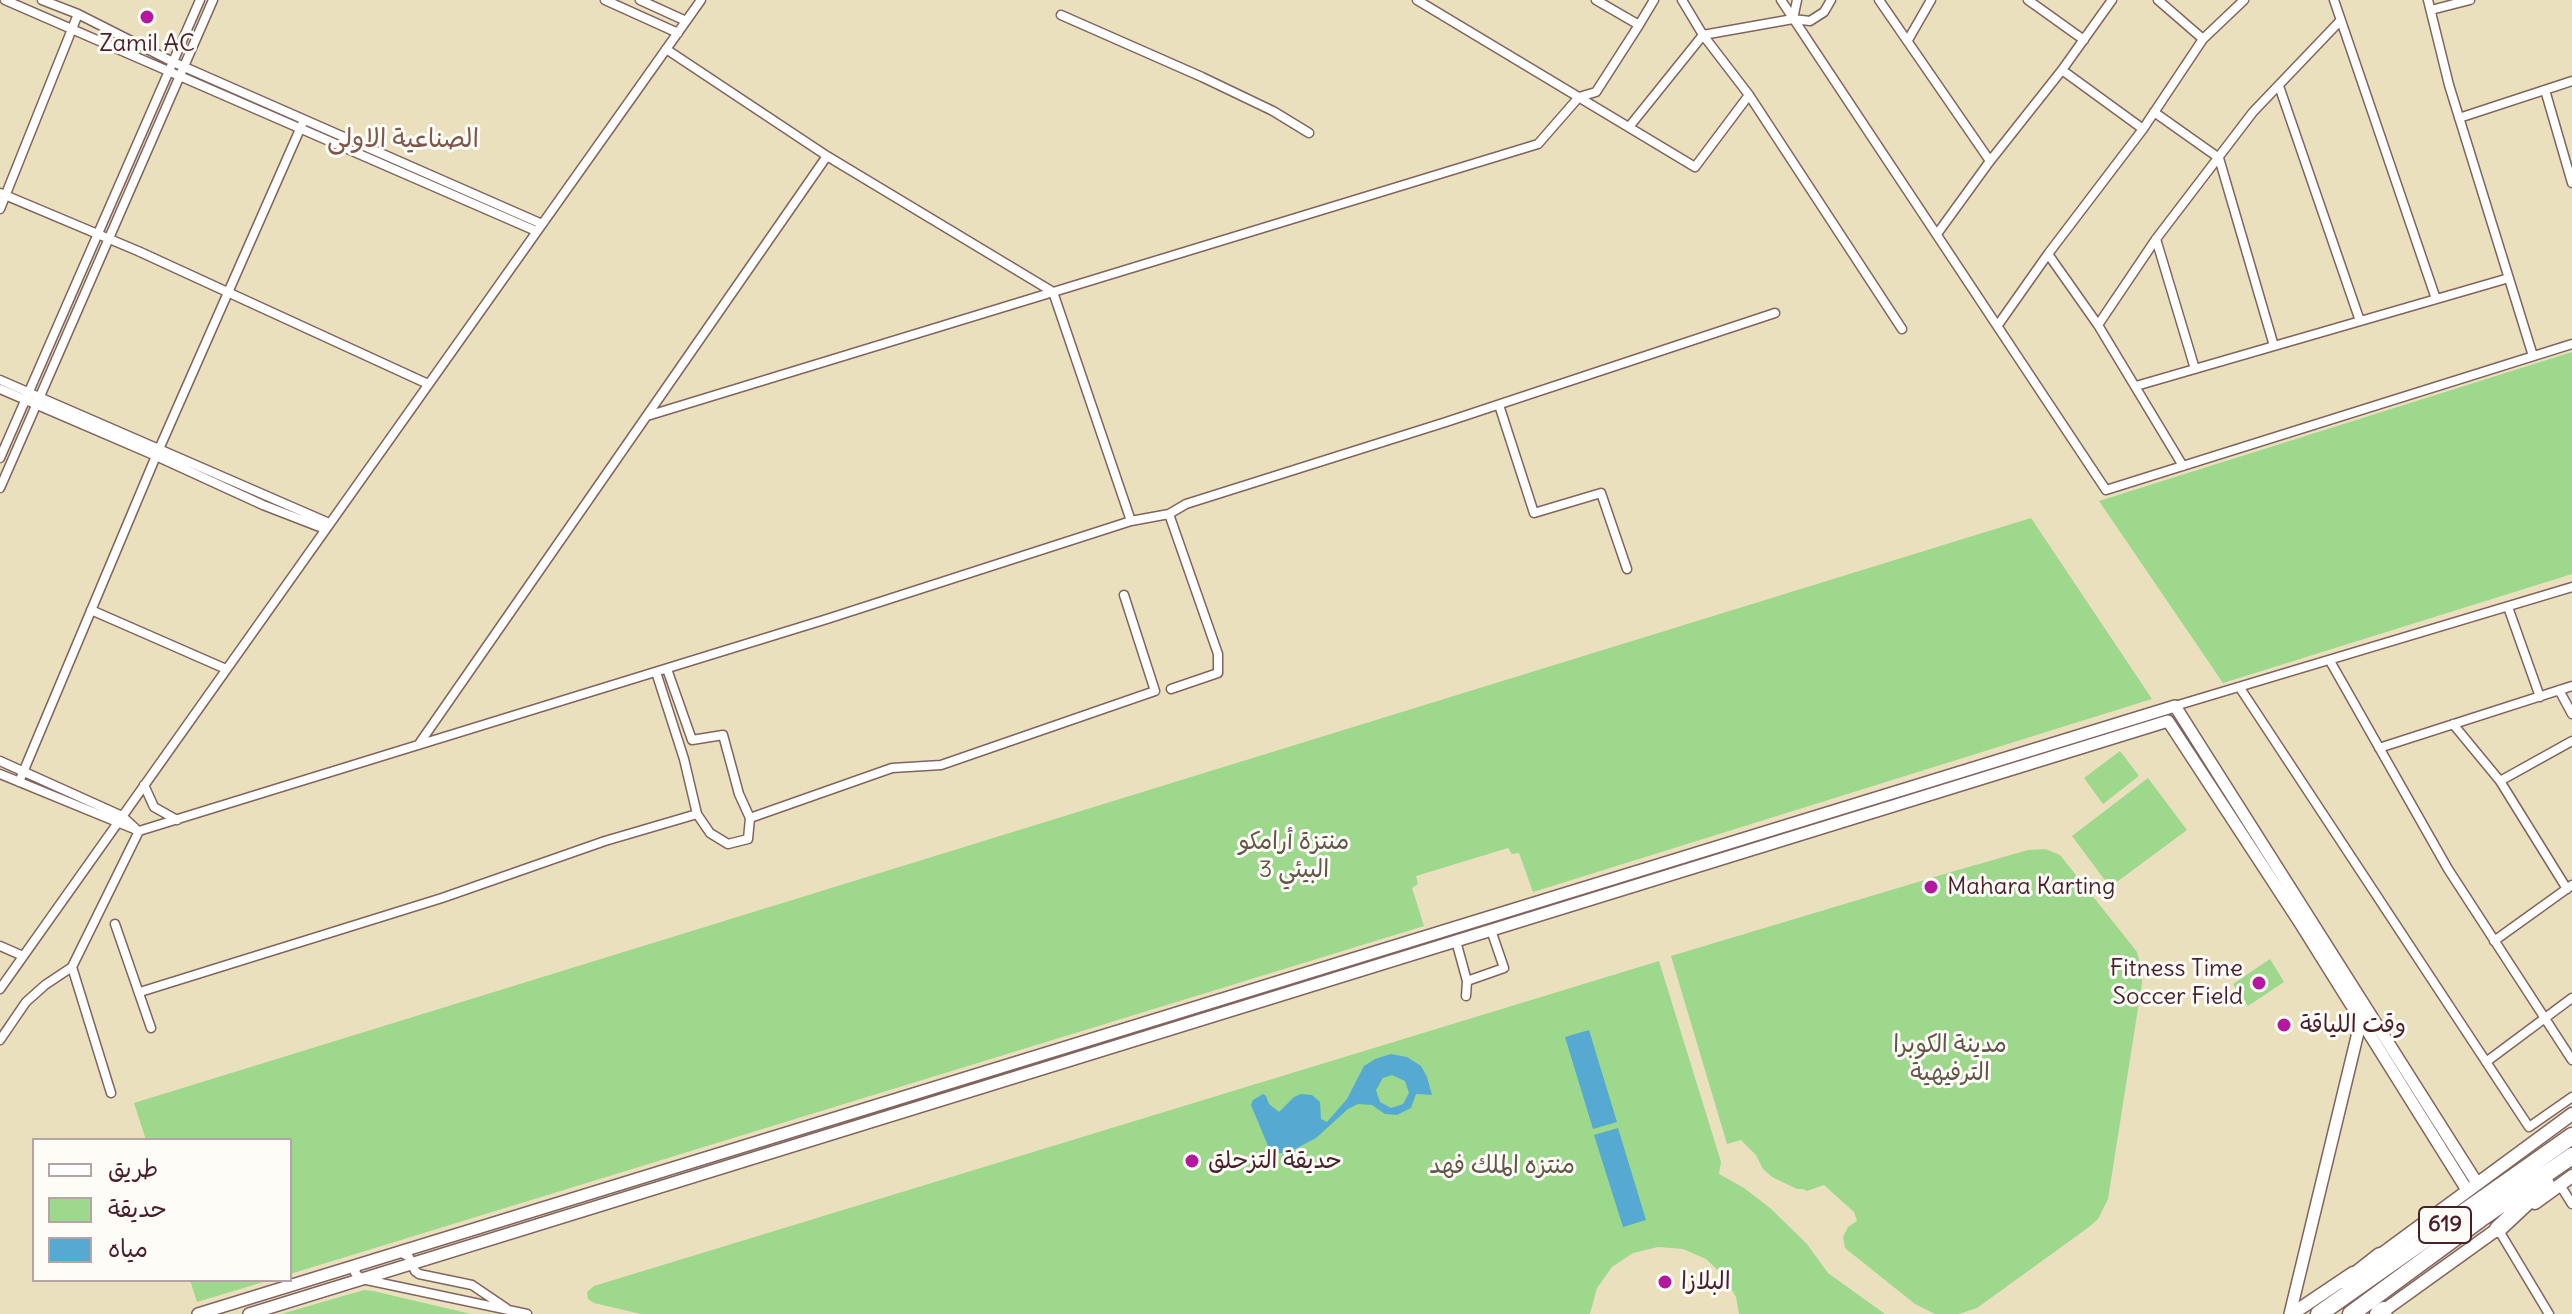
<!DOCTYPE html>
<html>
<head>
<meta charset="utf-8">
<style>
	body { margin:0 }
	#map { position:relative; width:2572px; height:1314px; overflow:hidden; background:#eae0be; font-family:Delius,"Playpen Sans Arabic",sans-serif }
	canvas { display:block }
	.legend { position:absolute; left:32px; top:1138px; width:260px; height:144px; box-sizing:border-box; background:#fdfcf7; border:2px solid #b5a4a5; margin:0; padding:10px 14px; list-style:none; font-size:24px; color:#4a1f2b }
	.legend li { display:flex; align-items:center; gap:16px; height:40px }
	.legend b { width:40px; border:2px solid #b5a4a5 }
</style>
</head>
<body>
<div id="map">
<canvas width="2572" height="1314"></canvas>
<ul class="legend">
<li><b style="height:10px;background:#fff"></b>طريق</li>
<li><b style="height:22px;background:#9dd88c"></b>حديقة</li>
<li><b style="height:22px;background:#56aad2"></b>مياه</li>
</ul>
</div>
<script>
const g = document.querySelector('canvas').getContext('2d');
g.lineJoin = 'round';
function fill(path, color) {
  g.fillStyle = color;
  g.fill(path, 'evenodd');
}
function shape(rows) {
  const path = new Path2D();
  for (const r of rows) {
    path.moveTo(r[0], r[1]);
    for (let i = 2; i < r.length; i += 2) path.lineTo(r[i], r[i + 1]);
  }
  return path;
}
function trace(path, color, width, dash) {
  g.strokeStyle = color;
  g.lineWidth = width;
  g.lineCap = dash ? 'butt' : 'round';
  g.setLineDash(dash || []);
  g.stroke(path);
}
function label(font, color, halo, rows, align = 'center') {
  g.font = font + ' Delius,"Playpen Sans Arabic",sans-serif';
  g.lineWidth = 6;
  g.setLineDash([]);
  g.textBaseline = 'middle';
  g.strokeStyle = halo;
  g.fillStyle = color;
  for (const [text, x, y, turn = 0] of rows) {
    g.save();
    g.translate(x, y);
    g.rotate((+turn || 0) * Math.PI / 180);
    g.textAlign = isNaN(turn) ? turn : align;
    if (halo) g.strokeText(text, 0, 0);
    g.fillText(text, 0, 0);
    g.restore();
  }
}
fill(shape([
	[2572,352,2572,574,2223,683,2099,501],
	[2031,518,2152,699,1533,892,1519,853,1512,854,1508,848,1416,876,1418,884,1412,888,1424,926,290,1274,290,1140,146,1140,134,1103],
	[2120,751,2139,776,2103,804,2084,778],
	[2148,778,2187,830,2110,887,2072,836],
	[2045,849,2060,855,2137,952,2141,966,2142,983,2108,1199,2098,1219,2089,1227,1977,1308,1959,1314,1935,1314,1915,1304,1845,1248,1843,1237,1848,1227,1857,1221,1854,1212,1824,1185,1807,1191,1803,1189,1797,1189,1772,1177,1763,1169,1756,1155,1741,1140,1727,1144,1671,956,1958,870,2028,850],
	[2270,959,2284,982,2248,1006,2233,984],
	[1659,961,1721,1162,1719,1174,1744,1188,1770,1208,1807,1244,1828,1273,1885,1314,1739,1314,1736,1297,1724,1276,1706,1259,1683,1249,1658,1247,1633,1253,1612,1267,1597,1288,1590,1314,641,1314,594,1303,588,1299,587,1292,594,1286],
	[190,1280,270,1280,197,1302],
	[364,1290,373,1291,471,1314,281,1314]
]), '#9dd88c');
fill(shape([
	[1589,1030,1617,1122,1593,1129,1565,1037],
	[1391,1054,1407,1057,1421,1066,1427,1077,1432,1095,1416,1094,1411,1108,1397,1115,1385,1114,1372,1105,1358,1104,1348,1109,1316,1138,1288,1153,1278,1153,1268,1146,1251,1105,1253,1100,1263,1094,1266,1096,1269,1104,1279,1112,1294,1097,1301,1094,1312,1095,1320,1102,1321,1119,1327,1122,1347,1099,1364,1066,1375,1059],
	[1392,1075,1405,1081,1409,1093,1403,1104,1391,1108,1380,1102,1376,1090,1383,1078],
	[1618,1128,1646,1220,1623,1227,1594,1135]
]), '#56aad2');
const minor = shape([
	[5,0,536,231],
	[42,0,78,14,173,62,542,224],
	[605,0,678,33],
	[640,0,686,21],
	[1417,0,1695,167,1749,95],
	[1596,0,1639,25,1654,0],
	[1682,0,1703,35,1749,95,1902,329],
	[1781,0,2106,490,2572,344],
	[1879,0,1990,161],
	[2028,0,2084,40],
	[2158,0,2203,39],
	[2334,0,2436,299],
	[2428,0,2449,85,2533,356],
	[2431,10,2470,0],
	[1061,15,1202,77,1273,111,1309,133],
	[1793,19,1797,0],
	[1908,40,1931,0],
	[666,49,827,156,1053,292,1131,521],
	[2062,70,2143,129],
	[2279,86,2360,321],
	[2545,90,2572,183],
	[2154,112,2219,158,2274,346],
	[2459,118,2572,81],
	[1629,127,1703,35,1793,19,1810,21,1824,12,1831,0],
	[0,193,138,251,428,384],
	[0,209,78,14],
	[1937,234,1990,161,2062,70,2112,0],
	[2156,239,2195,369],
	[2048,254,2098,325,2183,466],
	[1998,325,2048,254,2143,129,2203,39,2244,0],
	[2098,325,2156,239,2253,112,2340,21],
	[0,380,329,523],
	[2136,386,2509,278],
	[0,389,156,456,263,505,325,529],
	[1499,405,1534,513,1601,493,1627,569],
	[647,416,1538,144,1579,97,1596,92,1639,25],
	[0,458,200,0],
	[0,488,213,0],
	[1169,514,1218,654,1218,673,1171,689],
	[2508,607,2540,697],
	[91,610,226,669],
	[2330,661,2448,869,2572,1060],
	[656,672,684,759,697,814,710,833,728,844,748,839,750,818,739,794,723,735,692,740,667,669],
	[2240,688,2529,1127,2572,1097],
	[2559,690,2572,714],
	[2175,706,2572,587],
	[2453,724,2500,781,2567,889],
	[419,744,827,156],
	[2379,748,2572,686],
	[0,761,122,816,135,828],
	[0,774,139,831,827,619,1131,521,1169,514,1186,504,1446,422,1775,313],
	[2500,781,2572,741],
	[19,782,156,456,304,120],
	[144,785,154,807,177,820],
	[750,818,892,768,941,765,1155,691,1124,595],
	[115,924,151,1028],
	[1456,941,1467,981,1466,996],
	[2494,941,2572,885],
	[0,946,23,956],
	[1467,981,1504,968,1491,930],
	[0,989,701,0],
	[140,992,442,898,605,841,697,814],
	[0,1040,26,1002,45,985,72,967],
	[2486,1062,2572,998],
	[111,1093,72,967,139,831],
	[2560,1185,2572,1204],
	[2498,1229,2549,1314],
	[400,1252,409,1257,415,1271,419,1274,472,1285,506,1308],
	[357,1265,355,1273,362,1279,527,1314]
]);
const tertiary = shape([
	[198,1314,2175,706,2477,1183],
	[249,1314,2168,721,2300,923,2467,1190],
	[2290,1314,2362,1016]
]);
const secondary = shape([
	[2535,1203,2572,1176],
	[2375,1259,2572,1114],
	[2292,1314,2353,1273],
	[2379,1314,2503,1225]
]);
const motorway = shape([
	[2498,1229,2546,1184],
	[2347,1282,2380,1256],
	[2319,1314,2572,1136],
	[2351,1314,2480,1219,2572,1156],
	[2378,1314,2384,1310]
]);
trace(minor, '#82635e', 11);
trace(tertiary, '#82635e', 14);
trace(secondary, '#82635e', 15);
trace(motorway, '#82635e', 19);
trace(minor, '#fff', 8);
trace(tertiary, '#fff', 11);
trace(secondary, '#fff', 12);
trace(motorway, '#fff', 16);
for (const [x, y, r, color] of [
	[147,17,8,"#b5179e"],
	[1931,887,8,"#b5179e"],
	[2259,983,8,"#b5179e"],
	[2284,1025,8,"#b5179e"],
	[1192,1161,8,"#b5179e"],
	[1665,1282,8,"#b5179e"]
]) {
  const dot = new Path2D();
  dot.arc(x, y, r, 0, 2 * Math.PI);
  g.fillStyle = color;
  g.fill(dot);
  trace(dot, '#fdfcf7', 3);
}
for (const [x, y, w] of [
	[2445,1225,52]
]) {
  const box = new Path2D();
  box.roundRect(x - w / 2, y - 18, w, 36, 6);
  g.fillStyle = '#fdfcf7';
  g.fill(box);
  trace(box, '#4a1f2b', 2);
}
label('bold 22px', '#4a1f2b', null, [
	["619",2445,1225]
]);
label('24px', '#4a1f2b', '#fdfcf7', [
	["Zamil AC",147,44,"center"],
	["Mahara Karting",1947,887],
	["Fitness Time",2243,969,"right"],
	["Soccer Field",2243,997,"right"],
	["وقت اللياقة",2300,1025],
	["حديقة التزحلق",1208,1161],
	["البلازا",1681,1282]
], 'left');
label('24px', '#635648', '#fdfcf7', [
	["منتزة أرامكو",1294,842],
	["البيئي 3",1294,870],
	["مدينة الكوبرا",1950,1045],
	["الترفيهية",1950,1073],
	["منتزه الملك فهد",1502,1166]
]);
label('26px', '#7d564d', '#fdfcf7', [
	["الصناعية الاولى",403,140]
]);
</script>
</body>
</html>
